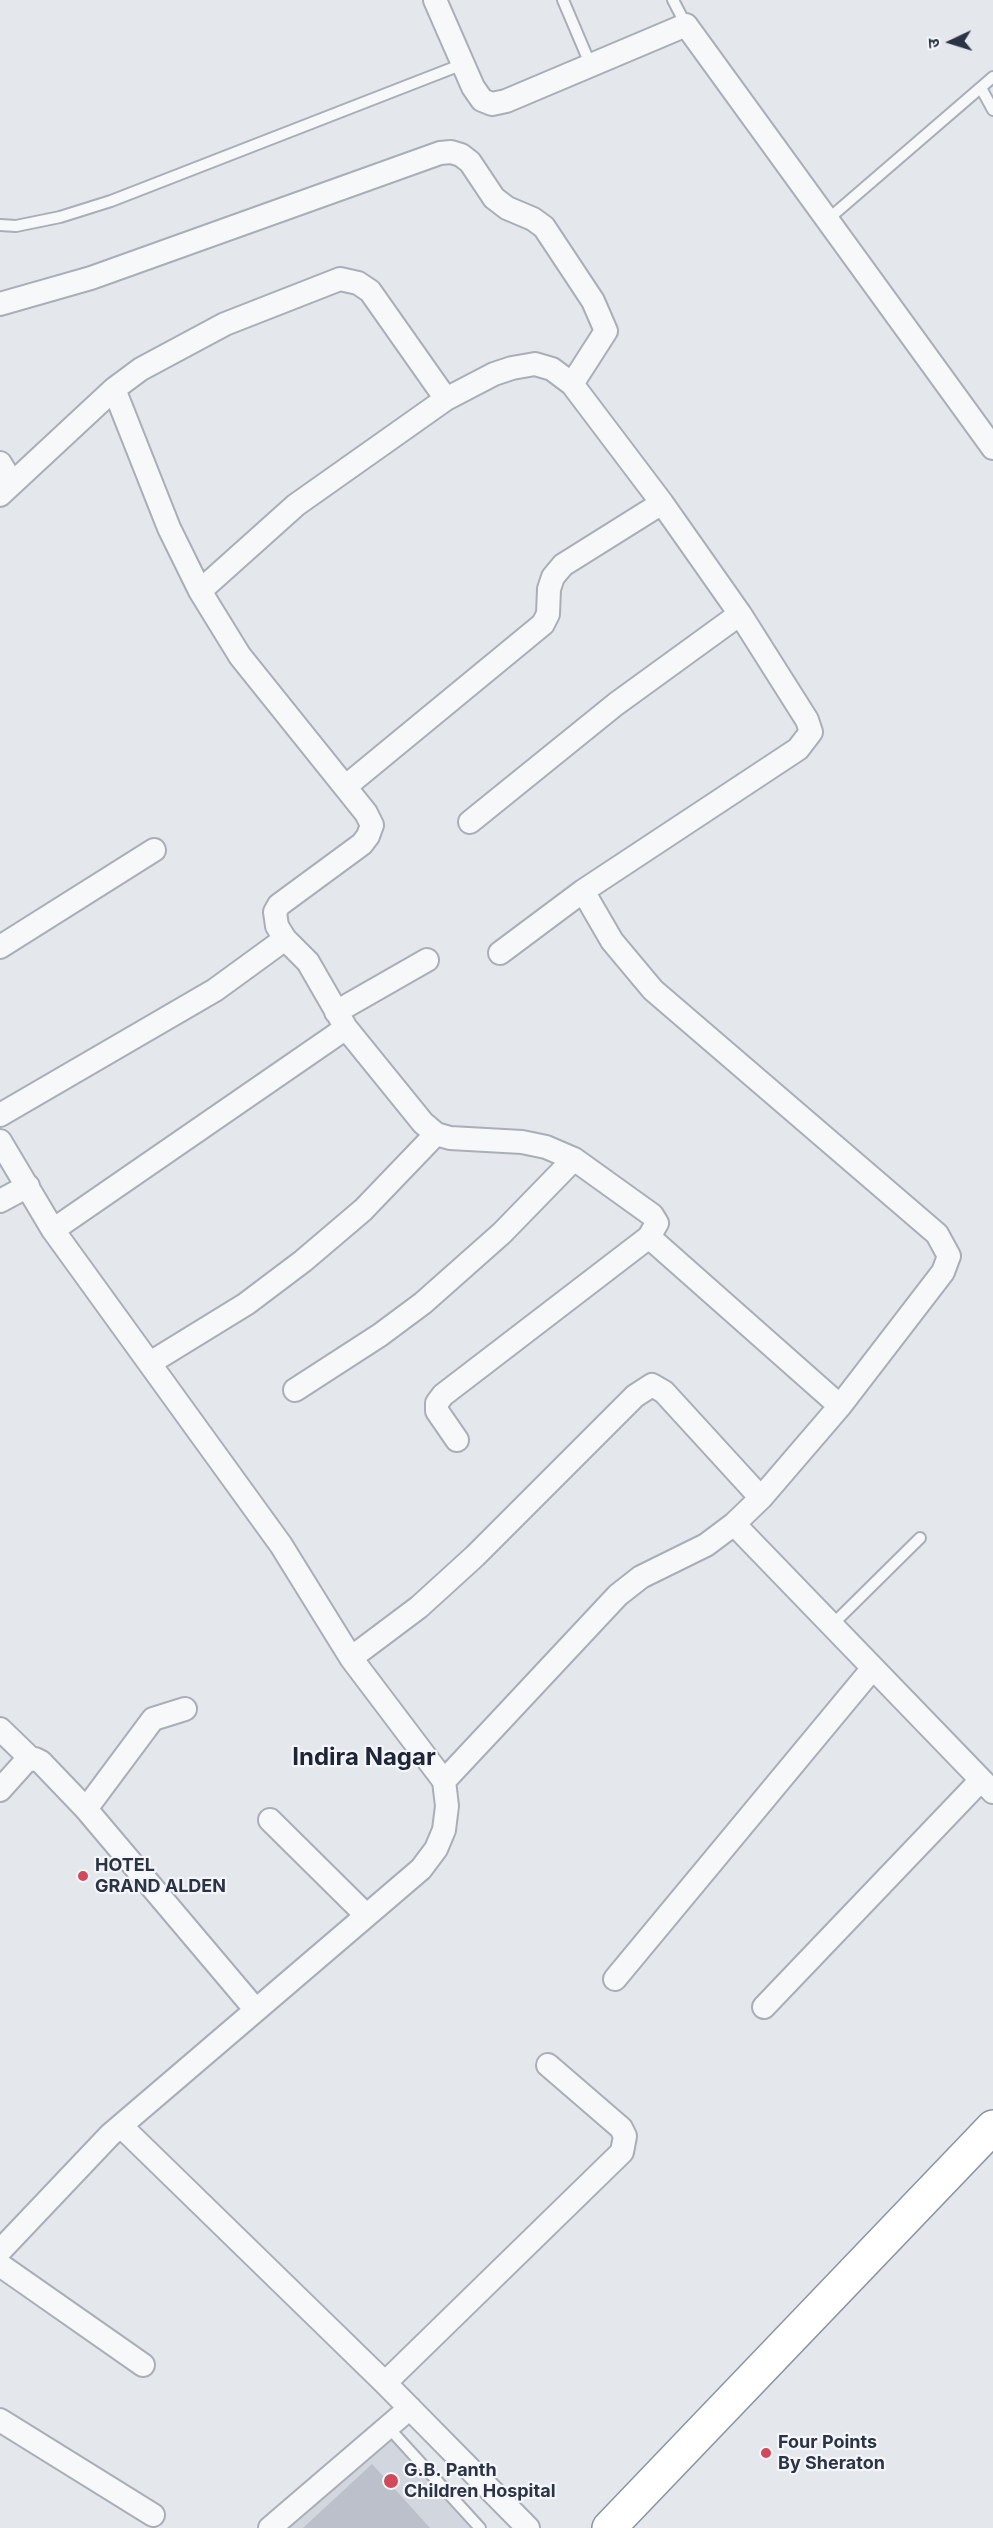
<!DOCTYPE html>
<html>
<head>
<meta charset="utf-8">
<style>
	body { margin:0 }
	#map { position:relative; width:993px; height:2528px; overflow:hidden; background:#e4e7ec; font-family:Inter,"Noto Sans Devanagari",sans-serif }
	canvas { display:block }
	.north { position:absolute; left:921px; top:12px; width:60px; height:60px; -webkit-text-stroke:4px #f4f6f9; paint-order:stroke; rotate:266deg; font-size:16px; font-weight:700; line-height:24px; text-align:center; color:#2b3445 }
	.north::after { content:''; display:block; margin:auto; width:21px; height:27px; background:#2b3445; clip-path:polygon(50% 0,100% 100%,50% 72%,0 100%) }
</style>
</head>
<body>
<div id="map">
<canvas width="993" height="2528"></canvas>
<div class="north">उ</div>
</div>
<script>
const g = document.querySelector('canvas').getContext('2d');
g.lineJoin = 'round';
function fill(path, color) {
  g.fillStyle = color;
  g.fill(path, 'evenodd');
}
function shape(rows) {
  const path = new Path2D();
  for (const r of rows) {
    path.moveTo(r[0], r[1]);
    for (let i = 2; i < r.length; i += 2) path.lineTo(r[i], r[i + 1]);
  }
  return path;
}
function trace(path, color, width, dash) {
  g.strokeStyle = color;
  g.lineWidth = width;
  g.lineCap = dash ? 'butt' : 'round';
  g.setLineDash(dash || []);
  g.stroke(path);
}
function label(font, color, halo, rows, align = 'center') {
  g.font = font + ' Inter,sans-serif';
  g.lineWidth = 4.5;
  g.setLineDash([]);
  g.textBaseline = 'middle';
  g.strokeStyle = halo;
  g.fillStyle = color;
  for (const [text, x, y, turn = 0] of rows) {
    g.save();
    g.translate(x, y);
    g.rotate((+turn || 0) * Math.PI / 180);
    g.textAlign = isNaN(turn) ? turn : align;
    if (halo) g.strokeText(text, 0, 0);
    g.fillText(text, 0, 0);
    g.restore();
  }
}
fill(shape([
	[400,2433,478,2528,288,2528]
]), '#d2d6de');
fill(shape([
	[372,2464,430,2528,303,2528]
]), '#bbc0ca');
const service = shape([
	[563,0,591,66],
	[673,0,686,25],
	[981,88,993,110],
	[826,221,993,77],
	[0,225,16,226,60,217,111,201,463,64],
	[832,1625,920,1538],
	[388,2427,480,2528]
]);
const minor = shape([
	[435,0,473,87,482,100,492,104,506,101,686,25,993,448],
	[0,304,91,278,440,153,451,152,461,155,470,162,494,198,507,208,533,219,544,227,593,301,606,331,572,384],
	[114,389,169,528,200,591,240,656,366,813,372,825,368,836,362,844,279,905,275,912,277,926,285,939,308,962,346,1028,423,1123,436,1134,450,1138,522,1142,546,1147,574,1159,652,1215,657,1223,649,1237,840,1406],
	[0,463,12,483],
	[0,495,114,389,141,369,225,324,340,279,358,283,370,291,446,399],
	[200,591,296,505,446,399,494,374,512,368,535,364,552,369,572,384,662,503,740,614,807,720,811,732,798,749,583,891,500,953],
	[345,787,543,624,548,614,549,589,553,577,563,565,662,503],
	[470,822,616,704,740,614],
	[0,947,154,850],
	[336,1012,427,960],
	[0,1115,215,990,285,939],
	[0,1141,53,1230,281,1545,351,1658,444,1781,447,1806,444,1830,436,1849,421,1869,110,2135,0,2251],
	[0,1201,28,1186],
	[53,1230,346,1028],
	[150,1363,246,1304,303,1261,363,1210,436,1134],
	[295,1390,380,1335,423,1303,502,1233,574,1159],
	[457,1440,437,1411,437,1403,443,1395,649,1237],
	[734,1524,993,1792],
	[351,1658,419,1607,475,1556,635,1396,652,1385,664,1392,761,1498],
	[0,1729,30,1758],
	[444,1781,618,1595,641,1577,706,1545,734,1524,761,1498,840,1406,943,1272,949,1256,937,1234,653,990,612,941,583,891],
	[0,1790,26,1761,35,1759,41,1762,86,1809,255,2009],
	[86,1809,153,1719,185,1709],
	[270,1820,366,1915],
	[615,1979,873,1668],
	[764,2007,981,1780],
	[121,2126,385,2383,528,2528],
	[0,2265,143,2365],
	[385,2383,622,2152,625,2136,621,2128,548,2065],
	[0,2420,153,2515],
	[270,2528,410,2408]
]);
const trunk = shape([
	[609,2528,993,2127]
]);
trace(service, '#a9aeb7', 14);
trace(minor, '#a9aeb7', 26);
trace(trunk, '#8b94a3', 36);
trace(service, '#f7f8fa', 10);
trace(minor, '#f7f8fa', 22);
trace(trunk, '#fff', 33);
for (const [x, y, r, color] of [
	[83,1876,6,"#d1495b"],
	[766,2453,6,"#d1495b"],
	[391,2481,8,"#d1495b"]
]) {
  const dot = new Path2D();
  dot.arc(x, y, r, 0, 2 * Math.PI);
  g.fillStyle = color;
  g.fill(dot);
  trace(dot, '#f4f6f9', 2);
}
label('bold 18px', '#2b3445', '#f4f6f9', [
	["HOTEL",95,1866],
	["GRAND ALDEN",95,1887],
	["Four Points",778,2443],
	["By Sheraton",778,2464],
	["G.B. Panth",404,2471],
	["Children Hospital",404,2492]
], 'left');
label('bold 24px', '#1d2536', '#f4f6f9', [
	["Indira Nagar",364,1758]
]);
</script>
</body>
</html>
